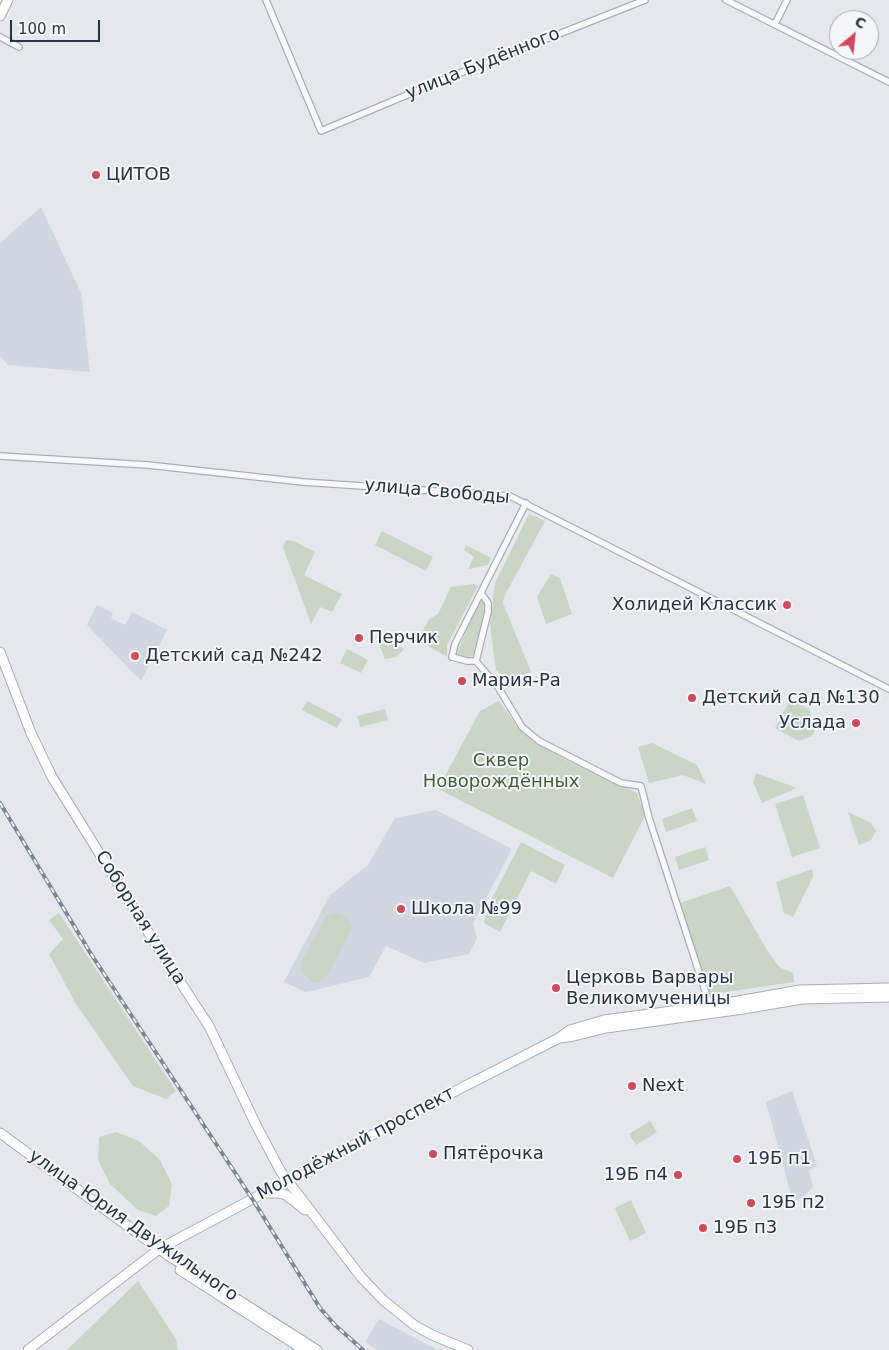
<!DOCTYPE html>
<html>
<head>
<meta charset="utf-8">
<style>
	body { margin:0 }
	#map { position:relative; width:889px; height:1350px; overflow:hidden; background:#e4e7ec; font-family:"DejaVu Sans",sans-serif }
	canvas { display:block }
	.north { position:absolute; left:829px; top:10px; width:50px; height:50px; box-sizing:border-box; background:#f4f6f9; border:1px solid #a4a8b1; border-radius:50%; rotate:28deg; font-size:14px; font-weight:700; line-height:20px; text-align:center; color:#2b3445 }
	.north::after { content:''; display:block; margin:auto; width:18px; height:22px; background:#d1495b; clip-path:polygon(50% 0,100% 100%,50% 72%,0 100%) }
	.scale { position:absolute; left:10px; top:20px; width:90px; height:22px; box-sizing:border-box; border:2px solid #2b3445; border-top:0; padding-left:6px; font-size:15px; line-height:18px; white-space:nowrap; color:#2b3445; -webkit-text-stroke:4px #f4f6f9; paint-order:stroke }
</style>
</head>
<body>
<div id="map">
<canvas width="889" height="1350"></canvas>
<div class="north">С</div>
<div class="scale">100 m</div>
</div>
<script>
const g = document.querySelector('canvas').getContext('2d');
g.lineJoin = 'round';
function fill(path, color) {
  g.fillStyle = color;
  g.fill(path, 'evenodd');
}
function shape(rows) {
  const path = new Path2D();
  for (const r of rows) {
    path.moveTo(r[0], r[1]);
    for (let i = 2; i < r.length; i += 2) path.lineTo(r[i], r[i + 1]);
  }
  return path;
}
function trace(path, color, width, dash) {
  g.strokeStyle = color;
  g.lineWidth = width;
  g.lineCap = dash ? 'butt' : 'round';
  g.setLineDash(dash || []);
  g.stroke(path);
}
function label(font, color, halo, rows, align = 'center') {
  g.font = font + ' "DejaVu Sans",sans-serif';
  g.lineWidth = 4;
  g.setLineDash([]);
  g.textBaseline = 'middle';
  g.strokeStyle = halo;
  g.fillStyle = color;
  for (const [text, x, y, turn = 0] of rows) {
    g.save();
    g.translate(x, y);
    g.rotate((+turn || 0) * Math.PI / 180);
    g.textAlign = isNaN(turn) ? turn : align;
    if (halo) g.strokeText(text, 0, 0);
    g.fillText(text, 0, 0);
    g.restore();
  }
}
fill(shape([
	[41,207,81,293,90,372,8,365,0,356,0,243],
	[97,605,113,613,111,618,125,625,132,612,167,630,141,681,87,625],
	[436,810,512,849,473,923,477,938,469,954,424,963,386,946,369,977,306,992,284,982,330,895,368,865,395,818],
	[792,1091,817,1166,809,1170,813,1187,803,1198,793,1202,766,1102],
	[379,1319,413,1337,438,1350,377,1350,365,1342]
]), '#d2d6de');
fill(shape([
	[529,514,545,521,505,595,503,603,531,672,508,680,496,670,492,641,490,624,495,583],
	[382,531,433,557,426,571,375,545],
	[286,540,294,541,315,552,304,575,342,594,332,612,320,607,311,624,283,547],
	[466,545,491,558,488,565,468,569,474,557,464,550],
	[551,574,560,578,572,614,546,624,537,597],
	[474,584,478,586,447,645,447,657,418,640,429,619,438,614,451,587],
	[481,597,486,604,486,611,482,633,474,655,466,658,456,655],
	[376,636,385,640,404,649,396,657,385,659],
	[347,649,368,660,361,673,340,663],
	[790,700,809,709,816,729,812,736,799,741,775,728],
	[307,701,342,719,337,728,302,710],
	[499,701,518,728,535,743,568,761,637,793,645,816,613,878,438,789,480,711],
	[385,709,388,720,360,727,357,716],
	[652,743,697,765,706,784,683,775,649,783,638,747],
	[756,773,797,788,762,803,753,782],
	[803,795,820,848,792,857,775,804],
	[692,808,697,821,666,832,662,819],
	[848,812,871,823,876,831,871,840,859,845],
	[521,842,565,865,556,884,531,871,500,932,484,923,488,906],
	[705,847,709,860,679,870,675,857],
	[812,869,813,877,793,917,784,913,776,882],
	[730,886,767,950,779,967,793,973,794,982,706,995,677,904],
	[59,913,176,1091,166,1099,133,1086,76,1004,49,954,63,939,49,920],
	[336,913,343,915,350,921,352,929,326,978,317,983,312,982,303,973,301,963,326,916],
	[650,1121,657,1132,636,1145,629,1134],
	[116,1132,139,1141,160,1160,172,1184,169,1206,156,1216,138,1210,110,1184,98,1160,99,1137],
	[631,1200,646,1233,630,1241,615,1208],
	[138,1281,176,1339,178,1350,67,1350]
]), '#c9d6c5');
const street = shape([
	[266,0,321,131,450,77,645,0],
	[726,0,889,82],
	[775,24,787,0],
	[0,37,19,47],
	[0,456,148,465,303,482,510,496,889,689],
	[476,661,498,687,522,727,539,741,621,783,641,786,649,818,710,1006],
	[476,661,467,661,452,657,455,644,526,503],
	[476,661,488,612,488,603,481,593]
]);
const secondary = shape([
	[0,16,8,0],
	[0,652,31,733,52,777,160,951,209,1026,256,1125,281,1172,361,1277,383,1300,414,1325,432,1335,468,1350],
	[560,1038,574,1036,606,1028,743,1009,802,999,889,997],
	[266,1193,279,1193,286,1195,305,1210],
	[28,1350,159,1249,432,1103,559,1038,570,1030,604,1020,710,1006,800,990,889,988]
]);
const primary = shape([
	[0,1133,169,1256,317,1350],
	[180,1270,304,1350]
]);
trace(street, '#a9aeb7', 8);
trace(secondary, '#a9aeb7', 11);
trace(primary, '#a3abb8', 11);
trace(street, '#f7f8fa', 5.5);
trace(secondary, '#fff', 9);
trace(primary, '#fff', 9);
const rail = shape([
	[0,803,91,954,253,1200,320,1308,335,1325,363,1350]
]);
trace(rail, '#7d8696', 4);
trace(rail, '#f4f6f9', 2, [5.5]);
for (const [x, y, r, color] of [
	[96,175,5,"#d1495b"],
	[787,605,5,"#d1495b"],
	[359,638,5,"#d1495b"],
	[135,656,5,"#d1495b"],
	[462,681,5,"#d1495b"],
	[692,698,5,"#d1495b"],
	[856,723,5,"#d1495b"],
	[401,909,5,"#d1495b"],
	[556,988,5,"#d1495b"],
	[632,1086,5,"#d1495b"],
	[433,1154,5,"#d1495b"],
	[737,1159,5,"#d1495b"],
	[678,1175,5,"#d1495b"],
	[751,1203,5,"#d1495b"],
	[703,1228,5,"#d1495b"]
]) {
  const dot = new Path2D();
  dot.arc(x, y, r, 0, 2 * Math.PI);
  g.fillStyle = color;
  g.fill(dot);
  trace(dot, '#f4f6f9', 2);
}
label('18px', '#2b3445', '#f4f6f9', [
	["улица Будённого",483,64,-22],
	["улица Свободы",437,492,5],
	["Соборная улица",140,918,58],
	["Молодёжный проспект",356,1144,-28],
	["улица Юрия Двужильного",133,1226,35]
]);
label('18px', '#2b3445', '#f4f6f9', [
	["ЦИТОВ",106,175],
	["Холидей Классик",777,605,"right"],
	["Перчик",369,638],
	["Детский сад №242",145,656],
	["Мария-Ра",472,681],
	["Детский сад №130",702,698],
	["Услада",846,723,"right"],
	["Школа №99",411,909],
	["Церковь Варвары",566,978],
	["Великомученицы",566,999],
	["Next",642,1086],
	["Пятёрочка",443,1154],
	["19Б п1",747,1159],
	["19Б п4",668,1175,"right"],
	["19Б п2",761,1203],
	["19Б п3",713,1228]
], 'left');
label('18px', '#3f6138', '#f4f6f9', [
	["Сквер",501,761],
	["Новорождённых",501,782]
]);
</script>
</body>
</html>
